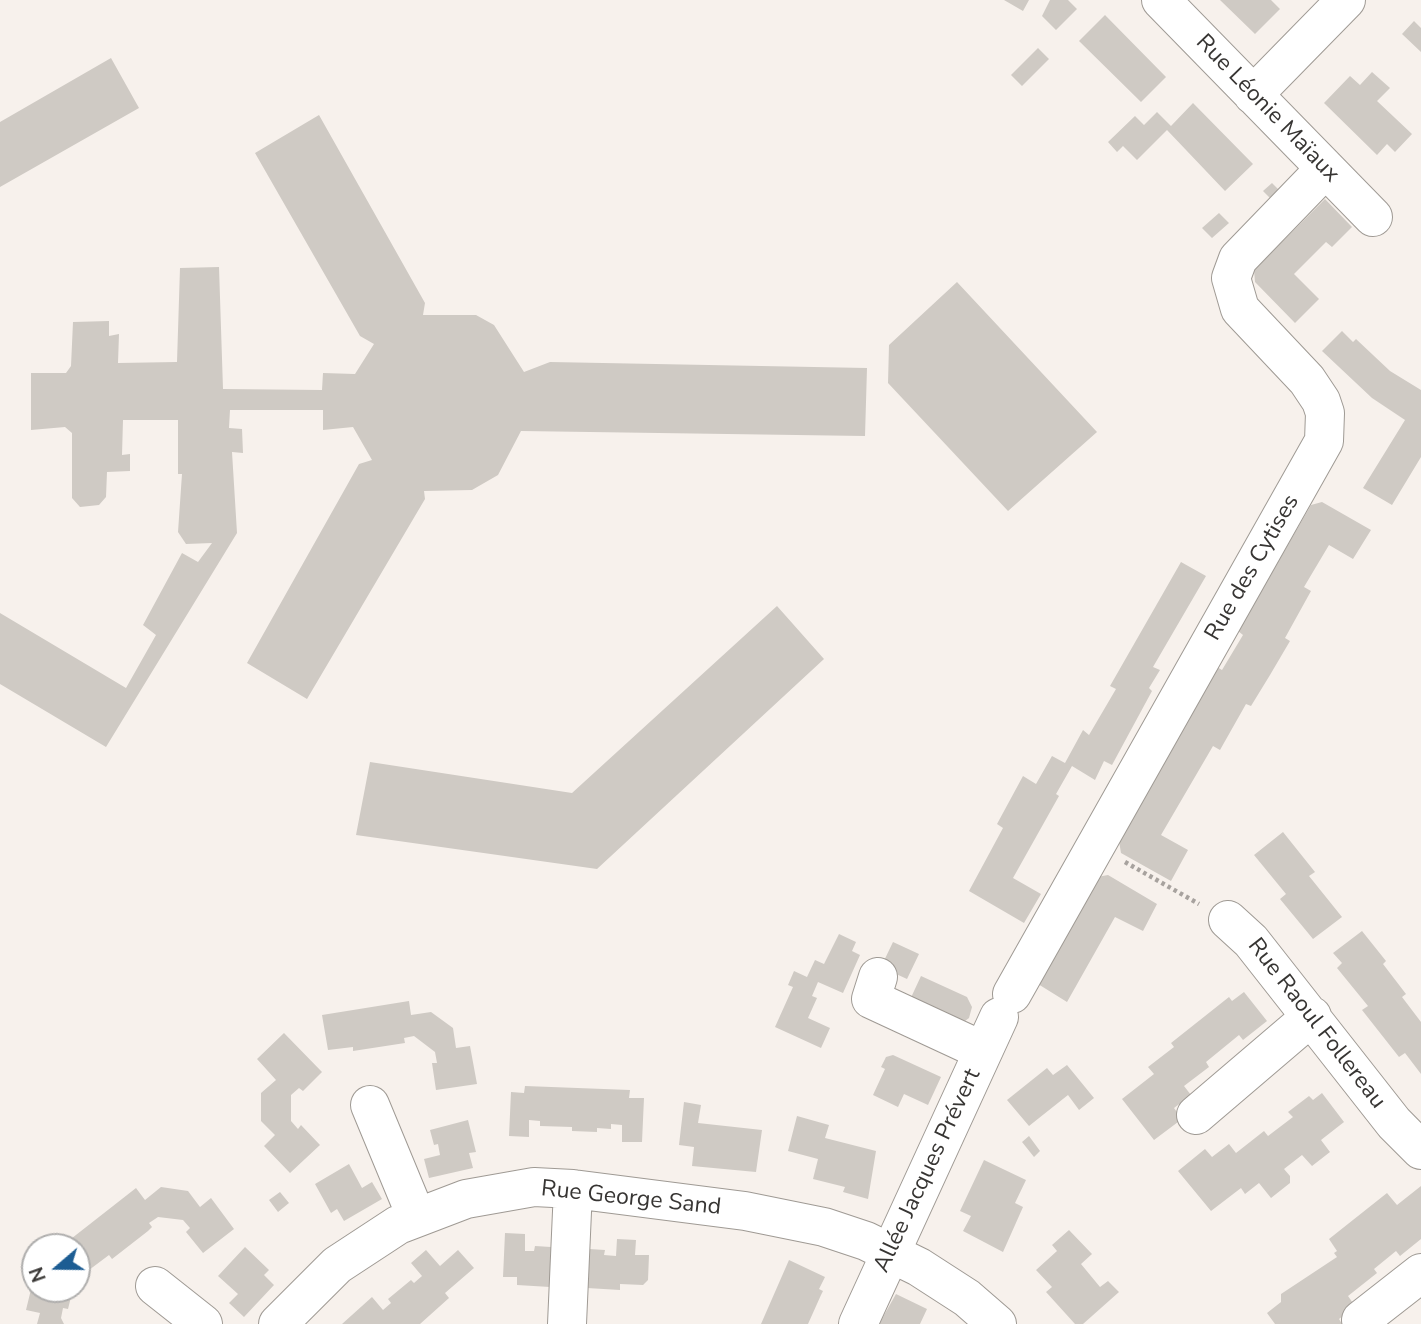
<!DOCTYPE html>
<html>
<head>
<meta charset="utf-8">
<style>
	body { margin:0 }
	#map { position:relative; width:1421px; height:1324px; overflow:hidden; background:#f7f1ec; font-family:"Nunito Sans",sans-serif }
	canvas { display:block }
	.north { position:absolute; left:21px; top:1233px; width:70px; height:70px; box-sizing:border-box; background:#fff; border:2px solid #afaead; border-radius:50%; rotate:250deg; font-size:19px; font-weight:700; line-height:28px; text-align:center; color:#373533 }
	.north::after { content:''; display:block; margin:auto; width:24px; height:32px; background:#1d5d93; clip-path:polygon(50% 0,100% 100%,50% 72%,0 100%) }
</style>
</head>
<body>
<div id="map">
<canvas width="1421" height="1324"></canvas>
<div class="north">N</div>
</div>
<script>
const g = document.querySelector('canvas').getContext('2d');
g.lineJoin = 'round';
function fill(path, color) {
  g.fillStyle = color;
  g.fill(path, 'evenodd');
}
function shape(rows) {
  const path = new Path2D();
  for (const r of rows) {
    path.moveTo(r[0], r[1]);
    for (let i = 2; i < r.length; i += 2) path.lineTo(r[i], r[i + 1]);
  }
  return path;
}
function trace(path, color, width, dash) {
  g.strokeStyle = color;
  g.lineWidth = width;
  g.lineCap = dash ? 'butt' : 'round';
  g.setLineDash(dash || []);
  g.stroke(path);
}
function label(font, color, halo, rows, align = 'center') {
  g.font = font + ' "Nunito Sans",sans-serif';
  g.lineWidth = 5;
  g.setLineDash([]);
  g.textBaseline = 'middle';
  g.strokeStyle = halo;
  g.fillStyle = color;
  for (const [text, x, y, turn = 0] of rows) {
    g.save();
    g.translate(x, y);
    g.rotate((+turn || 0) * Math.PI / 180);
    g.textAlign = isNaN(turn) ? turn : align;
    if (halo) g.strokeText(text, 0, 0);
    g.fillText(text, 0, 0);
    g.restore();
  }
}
fill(shape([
	[1004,0,1029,0,1023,11],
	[1050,0,1068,0,1077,9,1056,30,1042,16],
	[1220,0,1271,0,1280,9,1255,34],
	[1105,15,1166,77,1141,102,1079,41],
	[1414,21,1421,28,1421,52,1402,34],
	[1038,48,1049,59,1022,86,1011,75],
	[111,58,139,108,0,187,0,122],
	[1372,72,1390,88,1377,101,1412,134,1395,152,1387,144,1377,155,1324,103,1350,76,1360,85],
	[1193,103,1253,164,1225,191,1167,130,1137,160,1123,146,1117,152,1108,142,1135,116,1144,125,1157,112,1171,126],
	[319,115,425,303,423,315,476,315,494,325,524,372,550,362,867,368,865,436,521,431,498,475,472,490,424,491,425,499,307,699,247,663,359,464,372,460,353,427,323,430,323,410,230,410,229,428,242,429,243,453,232,452,237,533,106,747,0,684,0,613,126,688,156,635,143,625,182,553,198,562,212,543,186,544,178,532,182,474,178,474,178,420,123,420,122,455,130,454,130,471,107,472,106,497,99,505,80,507,72,498,72,433,65,427,31,430,31,373,66,373,71,366,73,322,109,321,109,336,119,334,118,363,177,362,180,268,219,267,223,389,322,390,323,373,355,374,374,344,360,336,255,153],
	[1272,183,1281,192,1272,200,1263,191],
	[1325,199,1352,227,1332,247,1326,242,1294,274,1319,299,1295,323,1255,282,1254,270],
	[1219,213,1229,223,1212,238,1202,228],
	[957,282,1097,432,1008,511,888,383,889,345],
	[1342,331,1353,342,1356,339,1390,371,1421,390,1421,457,1392,505,1363,488,1405,420,1372,398,1322,351],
	[1322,502,1371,530,1353,559,1329,545,1304,587,1311,591,1285,638,1290,641,1270,675,1251,706,1246,704,1220,750,1213,746,1161,835,1188,850,1171,881,1121,853,1119,841,1217,667,1222,670,1243,635,1238,631,1311,505],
	[1181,562,1206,576,1153,667,1160,670,1149,688,1152,691,1112,765,1104,761,1095,780,1072,766,1056,794,1059,796,1013,878,1041,894,1024,923,969,891,1003,828,997,824,1023,776,1036,784,1052,756,1065,763,1083,730,1089,735,1116,689,1110,686],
	[777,606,824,659,597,869,356,835,370,762,572,793],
	[1283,832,1315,872,1309,876,1342,917,1313,939,1280,899,1286,894,1254,855],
	[1108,875,1157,904,1143,931,1115,917,1067,1002,1038,984,1097,877],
	[1362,931,1386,961,1383,964,1406,994,1402,997,1421,1022,1421,1074,1405,1053,1399,1057,1362,1010,1368,1006,1337,968,1342,963,1333,953],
	[839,934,856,942,852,951,860,955,843,993,818,982,812,996,817,998,808,1018,830,1028,821,1048,775,1027,793,987,788,985,794,971,807,977,815,960,824,964],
	[893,942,919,954,907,979,881,967],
	[921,976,967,997,972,1007,969,1018,961,1024,908,1004],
	[1244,992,1267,1021,1243,1040,1239,1035,1206,1062,1209,1067,1184,1086,1191,1095,1174,1108,1182,1119,1154,1140,1122,1099,1154,1074,1148,1067,1174,1047,1171,1043,1229,997,1232,1001],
	[409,1001,411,1015,431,1012,453,1028,456,1048,470,1046,477,1084,436,1090,432,1063,437,1063,435,1052,414,1036,404,1038,405,1043,353,1051,353,1047,328,1050,322,1015],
	[284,1033,322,1072,303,1091,299,1088,291,1095,291,1121,298,1129,301,1125,320,1145,290,1173,264,1146,275,1135,261,1121,261,1093,276,1080,257,1059],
	[893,1055,941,1077,928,1105,904,1094,898,1107,873,1095,885,1069,881,1067,886,1057],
	[1067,1065,1094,1098,1079,1110,1068,1095,1029,1126,1007,1100,1047,1068,1053,1075],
	[525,1086,630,1090,629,1098,644,1098,642,1142,622,1142,622,1125,611,1124,611,1129,597,1128,597,1132,572,1131,572,1127,540,1126,540,1121,529,1120,529,1137,509,1136,511,1092,524,1093],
	[1322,1093,1344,1122,1321,1140,1330,1152,1312,1166,1302,1155,1284,1169,1290,1176,1290,1183,1271,1198,1259,1183,1245,1194,1241,1188,1211,1211,1178,1171,1205,1149,1212,1157,1229,1144,1236,1153,1264,1131,1268,1136,1293,1117,1288,1112,1309,1096,1313,1100],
	[684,1102,701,1105,698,1123,762,1130,756,1172,692,1166,694,1147,679,1145],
	[797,1116,829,1125,825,1138,876,1151,868,1199,843,1192,845,1187,813,1179,818,1159,788,1151],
	[468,1120,476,1152,469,1153,473,1168,429,1178,424,1159,440,1155,438,1144,434,1145,430,1130],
	[1029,1136,1040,1151,1034,1157,1022,1142],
	[984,1160,1026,1180,1015,1203,1023,1207,1003,1252,963,1231,971,1216,960,1211],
	[349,1164,362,1188,372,1182,382,1199,344,1221,337,1209,331,1213,315,1184],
	[1421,1186,1421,1239,1400,1256,1396,1251,1374,1269,1377,1273,1348,1296,1355,1306,1339,1319,1342,1324,1275,1324,1267,1313,1281,1302,1281,1294,1337,1257,1334,1253,1337,1251,1329,1239,1387,1193,1397,1205],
	[161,1187,188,1191,200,1207,211,1198,234,1229,203,1253,186,1232,190,1228,183,1220,158,1217,149,1223,152,1227,148,1231,112,1259,109,1255,89,1270,77,1255,77,1247,71,1247,67,1242,136,1188,145,1200],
	[280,1192,289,1203,278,1212,269,1200],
	[1069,1230,1092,1254,1081,1264,1100,1287,1108,1281,1119,1292,1083,1324,1075,1324,1046,1292,1052,1287,1036,1270,1057,1251,1052,1245],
	[505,1233,525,1234,525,1251,534,1251,535,1246,551,1247,550,1287,517,1285,517,1277,503,1277],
	[617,1239,636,1240,635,1255,649,1255,648,1280,643,1285,620,1284,620,1290,587,1288,589,1249,605,1250,604,1255,616,1256],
	[245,1247,269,1270,264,1275,274,1285,244,1317,229,1303,238,1294,218,1276],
	[426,1250,440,1266,458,1250,474,1268,445,1293,449,1298,420,1324,342,1324,372,1297,383,1310,391,1303,388,1299,411,1280,414,1283,422,1276,411,1263],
	[789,1260,825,1277,819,1289,823,1291,821,1295,808,1324,761,1324],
	[34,1277,35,1289,73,1289,68,1309,63,1308,61,1318,64,1324,37,1324,40,1313,26,1310],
	[896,1294,927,1309,920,1324,879,1324]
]), '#cfcac4');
const minor = shape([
	[1161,0,1373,217],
	[1253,95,1346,0],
	[1228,920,1251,941,1394,1123,1421,1150],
	[878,977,871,999,983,1051],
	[1012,994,1324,441,1325,413,1321,401,1307,380,1240,309,1231,278,1238,259,1325,169],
	[370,1105,416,1216],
	[1196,1115,1312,1016],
	[155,1286,203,1324],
	[1361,1320,1421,1273],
	[278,1324,337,1265,398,1225,466,1199,534,1187,573,1189,745,1211,824,1227,866,1241,919,1267,967,1298,997,1324],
	[567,1324,573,1189],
	[858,1324,999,1017]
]);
trace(minor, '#9f9a94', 40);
trace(shape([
	[1125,862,1199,904]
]), '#a7a29e', 4.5, [3.5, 3.5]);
trace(minor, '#fff', 38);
label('23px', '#373533', '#fff', [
	["Rue Léonie Maïaux",1267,109,46],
	["Rue des Cytises",1253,568,-60],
	["Rue Raoul Follereau",1316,1024,52],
	["Allée Jacques Prévert",928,1171,-65],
	["Rue George Sand",631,1199,6]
]);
</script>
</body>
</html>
